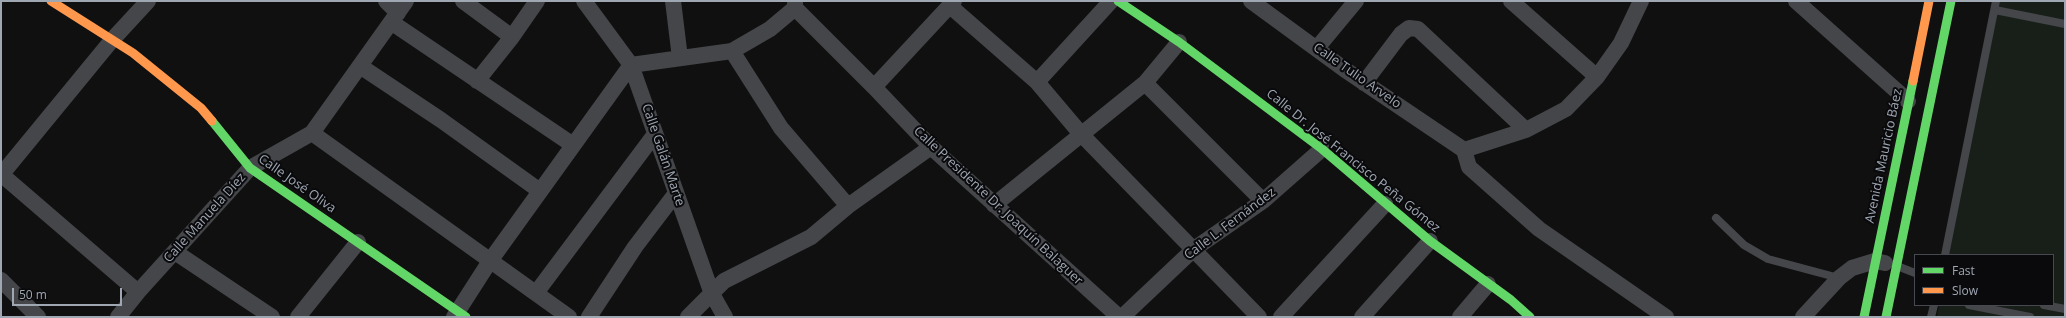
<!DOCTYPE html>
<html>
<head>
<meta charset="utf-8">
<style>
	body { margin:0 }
	#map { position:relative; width:2066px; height:318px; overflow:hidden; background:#101010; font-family:"Open Sans",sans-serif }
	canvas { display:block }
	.frame { position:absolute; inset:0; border:2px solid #9fa7b3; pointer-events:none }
	.legend { position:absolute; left:1914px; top:254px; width:140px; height:52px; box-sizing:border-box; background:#0a0a0c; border:1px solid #46494f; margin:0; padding:5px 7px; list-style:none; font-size:12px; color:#9fa7b3 }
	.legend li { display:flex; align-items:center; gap:8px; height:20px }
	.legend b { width:20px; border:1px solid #46494f }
	.scale { position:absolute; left:12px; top:288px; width:110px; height:18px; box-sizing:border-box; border:2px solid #9fa7b3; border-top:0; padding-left:5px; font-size:12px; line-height:14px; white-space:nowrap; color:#9fa7b3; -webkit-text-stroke:3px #0a0a0c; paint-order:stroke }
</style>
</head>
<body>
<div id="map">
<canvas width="2066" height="318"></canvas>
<div class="frame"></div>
<ul class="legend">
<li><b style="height:5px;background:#63d668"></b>Fast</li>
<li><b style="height:5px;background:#ff974d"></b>Slow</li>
</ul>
<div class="scale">50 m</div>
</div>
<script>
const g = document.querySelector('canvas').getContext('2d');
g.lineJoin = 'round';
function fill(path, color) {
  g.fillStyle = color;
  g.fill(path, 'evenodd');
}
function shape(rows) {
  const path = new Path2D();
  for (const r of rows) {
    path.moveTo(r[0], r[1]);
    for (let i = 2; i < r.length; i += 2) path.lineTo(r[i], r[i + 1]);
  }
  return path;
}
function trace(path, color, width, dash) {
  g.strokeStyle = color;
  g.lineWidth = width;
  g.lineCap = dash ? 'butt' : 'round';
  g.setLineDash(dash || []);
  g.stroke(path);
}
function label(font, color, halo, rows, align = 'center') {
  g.font = font + ' "Open Sans",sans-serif';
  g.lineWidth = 4;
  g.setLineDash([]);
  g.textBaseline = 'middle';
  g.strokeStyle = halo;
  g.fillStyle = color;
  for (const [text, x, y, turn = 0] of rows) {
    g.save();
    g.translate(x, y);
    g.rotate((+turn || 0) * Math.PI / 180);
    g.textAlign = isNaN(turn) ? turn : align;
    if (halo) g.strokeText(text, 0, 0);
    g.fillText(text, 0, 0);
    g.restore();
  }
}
fill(shape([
	[1995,1,2065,1,2065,317,1937,317,1939,305,2053,305,2053,255,1948,255]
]), '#181f19');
trace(shape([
	[1995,10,2065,24],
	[1716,218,1744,245,1768,259,1839,278],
	[1945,255,1996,1],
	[1897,266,1915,273],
	[1969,305,2030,317],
	[2044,305,2065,309],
	[1931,317,1934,305]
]), '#444649', 8);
trace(shape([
	[386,1,398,13],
	[463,1,512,37],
	[584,1,631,65,712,294,725,317],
	[673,1,680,58],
	[1251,1,1344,69,1464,150],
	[1511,1,1597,77],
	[1796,1,1908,101],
	[950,6,1037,82,1081,134,1259,317],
	[795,8,874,87,931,147,1119,317],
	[391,22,573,145],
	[1317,48,1356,1],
	[732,51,781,128,848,206],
	[360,66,441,120,540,191],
	[477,81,512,37,537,1],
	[1037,82,1111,1],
	[1145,83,1263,201],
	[1364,83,1401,34,1409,28,1418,29,1526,130],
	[874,87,954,1],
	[312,133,569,317],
	[1464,150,1469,167,1539,229,1666,317],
	[1464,150,1526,130,1566,109,1597,77,1621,43,1641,1],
	[1,174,138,292],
	[2,174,112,40,148,1],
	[994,205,1145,83,1179,42],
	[175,252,272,317],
	[1,280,38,317],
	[536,293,655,134],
	[118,317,138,292,250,168,312,133,406,1],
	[298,317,358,242],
	[454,317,490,261,631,65,732,51,770,29,795,8,795,1],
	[589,317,635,247,676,193],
	[688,317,724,281,811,237,848,206,931,147],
	[1122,317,1194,249,1263,201,1322,149],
	[1281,317,1385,204],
	[1362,317,1430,241],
	[1460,317,1488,284],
	[1803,317,1839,278,1852,268,1875,261,1885,263]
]), '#444649', 16);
trace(shape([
	[1118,1,1179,42,1322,149,1430,241,1511,300,1530,317],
	[212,121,250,168,466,317],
	[1864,317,1913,81],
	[1886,317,1951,1]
]), '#63d668', 9);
trace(shape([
	[51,1,133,53,201,108,212,121],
	[1913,81,1929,1]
]), '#ff974d', 9);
label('13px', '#9fa7b3', '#0a0a0c', [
	["Calle Tulio Arvelo",1357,76,35],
	["Calle Galán Marte",663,155,71],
	["Avenida Mauricio Báez",1884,156,-78],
	["Calle Dr. José Francisco Peña Gómez",1353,161,39],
	["Calle José Oliva",297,184,35],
	["Calle Presidente Dr. Joaquín Balaguer",998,206,43],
	["Calle Manuela Díez",205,218,-48],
	["Calle L. Fernández",1230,224,-37]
]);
</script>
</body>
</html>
